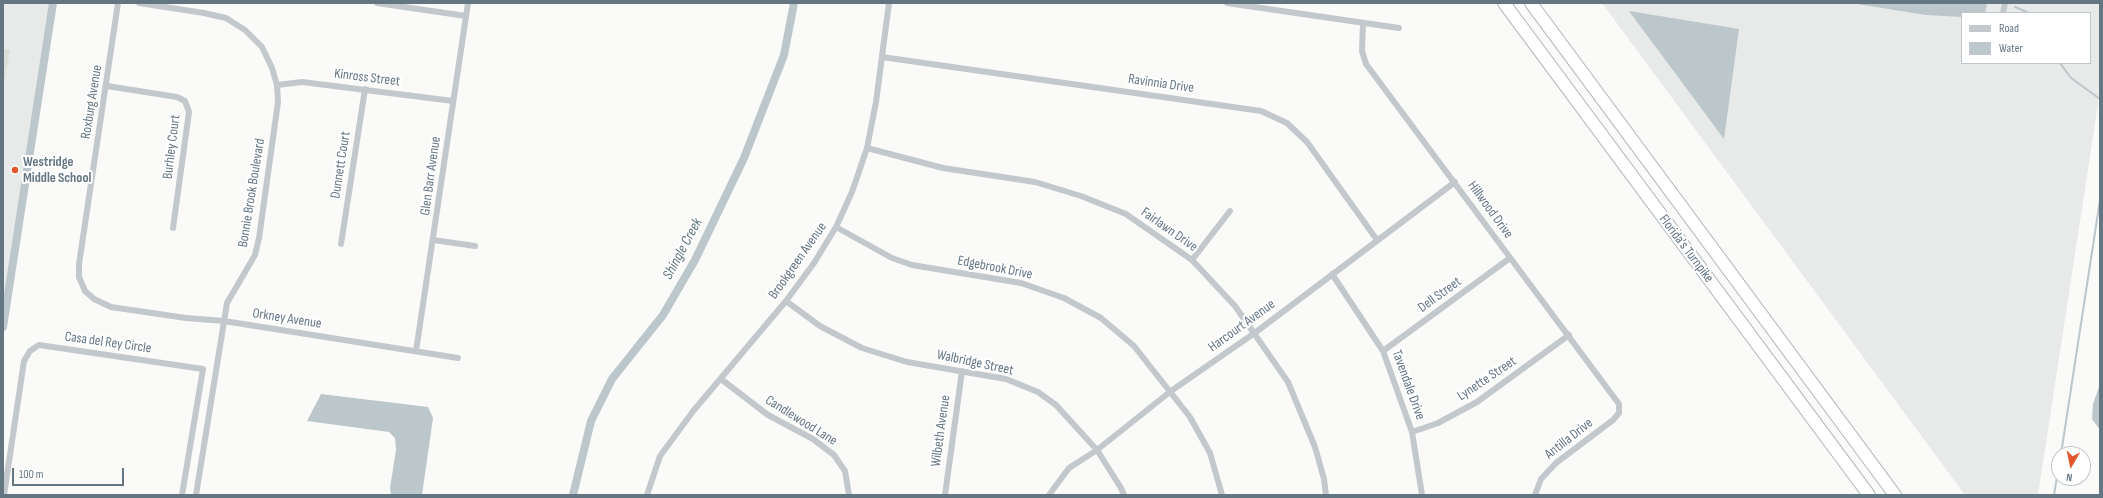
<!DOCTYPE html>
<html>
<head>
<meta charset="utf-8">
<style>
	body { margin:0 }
	#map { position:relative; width:2103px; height:498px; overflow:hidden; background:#fafaf8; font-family:"Sofia Sans Condensed",sans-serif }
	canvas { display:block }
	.frame { position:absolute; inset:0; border:4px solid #657683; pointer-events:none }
	.legend { position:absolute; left:1961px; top:12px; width:130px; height:52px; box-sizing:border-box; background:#fff; border:1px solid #c1c8cd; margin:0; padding:5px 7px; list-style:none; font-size:12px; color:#657683 }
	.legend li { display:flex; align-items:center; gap:8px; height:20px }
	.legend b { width:20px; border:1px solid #c1c8cd }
	.north { position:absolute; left:2051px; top:446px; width:40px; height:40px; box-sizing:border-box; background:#fff; border:1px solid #c1c8cd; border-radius:50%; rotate:189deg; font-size:11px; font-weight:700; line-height:16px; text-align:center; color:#657683 }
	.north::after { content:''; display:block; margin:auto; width:14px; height:18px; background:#e4572e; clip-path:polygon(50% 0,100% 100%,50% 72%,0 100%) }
	.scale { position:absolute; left:12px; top:468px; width:112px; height:18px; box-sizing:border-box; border:2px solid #657683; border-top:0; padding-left:5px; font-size:12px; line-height:14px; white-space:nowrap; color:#657683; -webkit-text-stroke:3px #fff; paint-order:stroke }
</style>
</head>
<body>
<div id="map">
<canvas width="2103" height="498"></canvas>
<div class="frame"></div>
<ul class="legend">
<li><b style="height:5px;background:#c3c8cc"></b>Road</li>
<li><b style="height:11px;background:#bbc7cb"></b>Water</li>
</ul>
<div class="north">N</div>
<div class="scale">100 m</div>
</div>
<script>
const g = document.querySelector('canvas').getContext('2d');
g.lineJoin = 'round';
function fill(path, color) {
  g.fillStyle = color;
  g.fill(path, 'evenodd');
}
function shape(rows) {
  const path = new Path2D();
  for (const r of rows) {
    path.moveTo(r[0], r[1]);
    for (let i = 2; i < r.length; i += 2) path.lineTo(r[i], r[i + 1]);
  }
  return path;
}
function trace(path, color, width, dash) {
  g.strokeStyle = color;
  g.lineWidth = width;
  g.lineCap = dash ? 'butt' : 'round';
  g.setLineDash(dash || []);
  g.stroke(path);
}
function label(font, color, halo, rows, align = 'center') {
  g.font = font + ' "Sofia Sans Condensed",sans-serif';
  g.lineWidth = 4;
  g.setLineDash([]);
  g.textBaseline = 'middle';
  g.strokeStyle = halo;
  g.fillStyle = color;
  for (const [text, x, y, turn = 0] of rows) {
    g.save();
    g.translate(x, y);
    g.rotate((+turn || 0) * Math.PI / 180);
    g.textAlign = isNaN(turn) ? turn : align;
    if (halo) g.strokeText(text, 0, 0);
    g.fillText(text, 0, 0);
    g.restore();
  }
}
fill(shape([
	[3,3,53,3,3,327],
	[1602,3,2100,3,2100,91,2038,495,1965,495],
	[1962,13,2090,13,2090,63,1962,63]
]), '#e8e9e9');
fill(shape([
	[3,49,10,50,3,87]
]), '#dadfd7');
fill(shape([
	[1851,3,1987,3,1985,13,1962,13,1962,17,1926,15],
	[1629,11,1739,29,1724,139],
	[2100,384,2100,430,2092,419,2093,404],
	[321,394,428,407,433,418,422,495,391,495,390,488,396,450,395,438,389,432,307,421]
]), '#bbc7cb');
trace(shape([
	[2015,7,2029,13],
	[2060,63,2071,78,2100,99],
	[2061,454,2100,200],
	[2054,495,2059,465]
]), '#bbc7cb', 2);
trace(shape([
	[3,327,53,3],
	[573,495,591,421,612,379,663,315,695,260,744,158,784,55,794,3]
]), '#bbc7cb', 8);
const motorway = shape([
	[1504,3,1869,495],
	[1531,3,1895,495]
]);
trace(motorway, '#b4b9bd', 14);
trace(shape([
	[118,3,79,264,79,277,85,291,94,299,111,307,186,318,224,321,458,358],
	[139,3,204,13,226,18,245,30,262,47,272,68,277,85,278,102,259,238,255,255,227,303,196,495],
	[377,3,466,16],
	[1227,3,1399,28],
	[2003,13,2005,3],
	[1363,23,1362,51,1366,64,1619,404,1619,413,1613,420,1556,463,1541,479,1535,495],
	[882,57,1261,111,1287,123,1307,142,1377,240],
	[277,85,302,82,453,101],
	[107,86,177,97,185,101,189,112,173,228],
	[867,148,943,168,1035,182,1081,196,1126,214,1192,260,1235,306,1288,382,1315,447,1324,479,1326,495],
	[836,227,892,258,912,265,1021,283,1064,298,1101,318,1134,346,1190,417,1210,453,1222,495],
	[433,240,475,246],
	[341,244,365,89],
	[1192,260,1230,211],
	[1332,274,1383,351,1412,432,1422,495],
	[786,301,820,326,862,348,907,362,1006,379,1038,392,1056,405,1097,450,1121,488,1124,495],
	[416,351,468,3],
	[1383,351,1510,258],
	[721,379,768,415,813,439,834,455,845,471,849,495],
	[1412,432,1438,423,1477,402,1569,335],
	[4,495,24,361,30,351,39,345,203,369,182,495],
	[647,495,660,456,694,410,786,301,814,263,836,227,852,192,867,148,876,102,889,3],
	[945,495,962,371],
	[1049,495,1069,468,1097,450,1171,391,1256,332,1455,182]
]), '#c3c8cc', 6);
trace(motorway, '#fff', 12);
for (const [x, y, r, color] of [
	[15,170,4,"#e4572e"]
]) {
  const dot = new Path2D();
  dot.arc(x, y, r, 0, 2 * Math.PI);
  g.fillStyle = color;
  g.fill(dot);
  trace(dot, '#fff', 1.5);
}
label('14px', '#657683', '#fff', [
	["Kinross Street",367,78,7],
	["Ravinnia Drive",1161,84,8],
	["Roxburg Avenue",92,102,-81],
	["Burhley Court",172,147,-83],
	["Dunnett Court",341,165,-81],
	["Glen Barr Avenue",431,176,-82],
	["Bonnie Brook Boulevard",252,193,-81],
	["Hillwood Drive",1490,210,54],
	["Fairlawn Drive",1169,230,35],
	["Florida's Turnpike",1686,249,53],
	["Brookgreen Avenue",798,261,-55],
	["Edgebrook Drive",995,268,11],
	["Dell Street",1440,295,-36],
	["Orkney Avenue",287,319,9],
	["Harcourt Avenue",1242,326,-36],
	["Casa del Rey Circle",108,343,8],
	["Walbridge Street",975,363,12],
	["Lynette Street",1487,379,-34],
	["Tavendale Drive",1408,385,70],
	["Candlewood Lane",801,421,32],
	["Wilbeth Avenue",941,431,-82],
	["Antilla Drive",1569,439,-38]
]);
label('bold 14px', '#657683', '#fff', [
	["Westridge",23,162],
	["Middle School",23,178]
], 'left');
label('italic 15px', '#60757c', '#fff', [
	["Shingle Creek",683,249,-62]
]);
</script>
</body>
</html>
